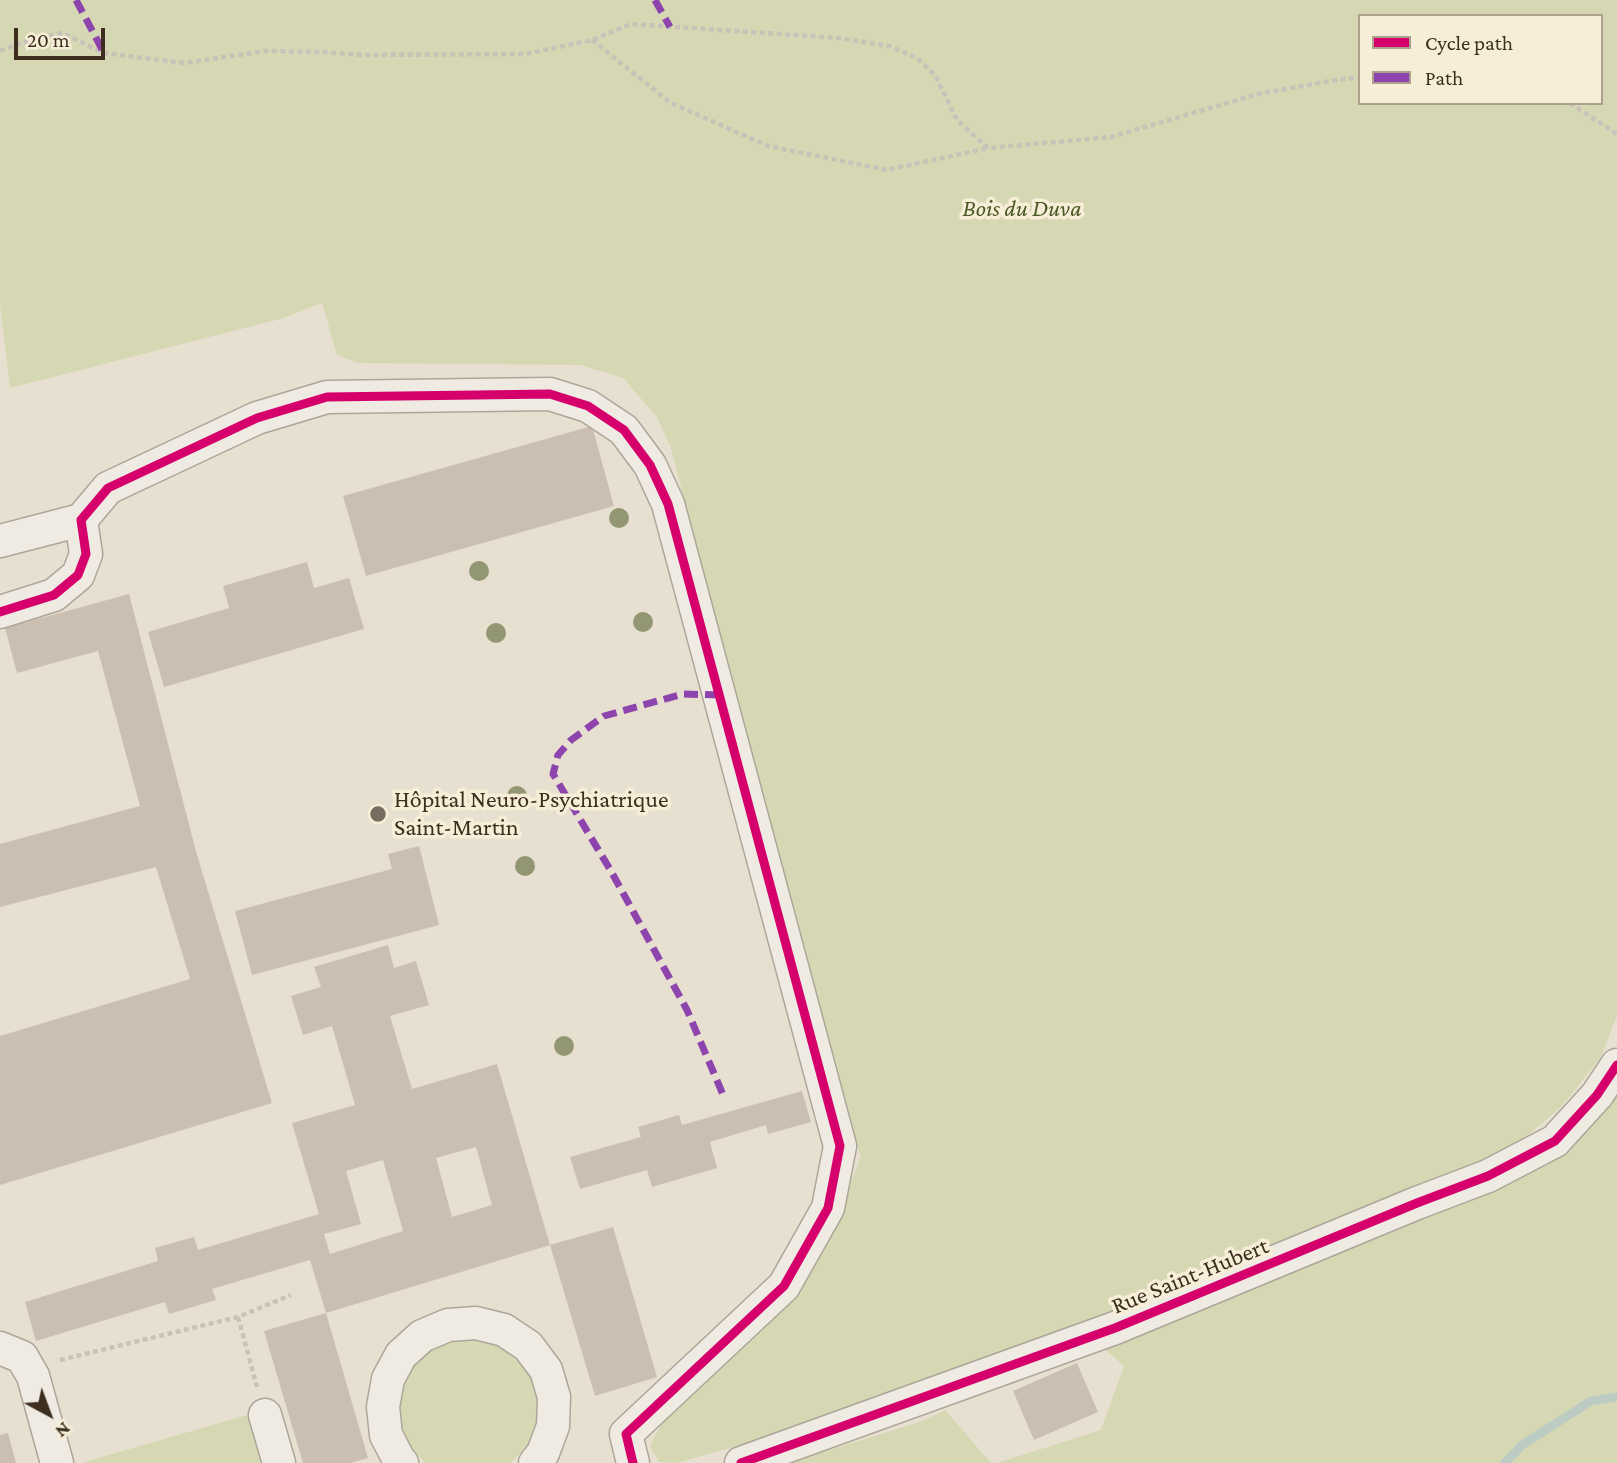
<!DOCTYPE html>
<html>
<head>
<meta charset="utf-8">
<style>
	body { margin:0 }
	#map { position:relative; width:1617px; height:1463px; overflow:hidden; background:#e7e0d1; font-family:"Crimson Pro",serif }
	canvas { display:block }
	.legend { position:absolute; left:1358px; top:14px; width:245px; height:91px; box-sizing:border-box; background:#f7eed8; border:2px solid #ada18e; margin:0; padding:9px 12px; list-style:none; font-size:21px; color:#3d2e20 }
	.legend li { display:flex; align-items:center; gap:14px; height:35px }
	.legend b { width:35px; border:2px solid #ada18e }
	.north { position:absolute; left:14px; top:1379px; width:70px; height:70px; -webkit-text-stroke:5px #f7eed8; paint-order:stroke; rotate:139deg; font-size:19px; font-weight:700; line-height:28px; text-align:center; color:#3d2e20 }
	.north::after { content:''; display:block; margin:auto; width:24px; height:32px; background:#3d2e20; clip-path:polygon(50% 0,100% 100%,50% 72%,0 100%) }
	.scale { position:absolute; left:14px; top:28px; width:91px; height:32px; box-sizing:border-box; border:4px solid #3d2e20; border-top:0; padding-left:9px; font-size:21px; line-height:24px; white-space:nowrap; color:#3d2e20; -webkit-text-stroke:5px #f7eed8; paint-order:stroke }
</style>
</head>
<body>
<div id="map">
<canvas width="1617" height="1463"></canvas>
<ul class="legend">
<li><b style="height:9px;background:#d6006c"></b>Cycle path</li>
<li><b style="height:9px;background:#8e44ad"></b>Path</li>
</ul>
<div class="north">N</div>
<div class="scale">20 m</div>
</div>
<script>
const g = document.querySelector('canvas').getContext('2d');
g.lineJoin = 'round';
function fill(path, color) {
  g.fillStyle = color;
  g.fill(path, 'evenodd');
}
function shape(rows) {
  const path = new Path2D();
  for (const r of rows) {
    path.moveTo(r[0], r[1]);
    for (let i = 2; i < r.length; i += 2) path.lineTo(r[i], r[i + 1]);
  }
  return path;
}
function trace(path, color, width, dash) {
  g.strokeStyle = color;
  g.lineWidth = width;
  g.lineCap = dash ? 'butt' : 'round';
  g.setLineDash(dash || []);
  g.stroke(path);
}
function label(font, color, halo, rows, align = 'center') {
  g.font = font + ' "Crimson Pro",serif';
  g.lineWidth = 7;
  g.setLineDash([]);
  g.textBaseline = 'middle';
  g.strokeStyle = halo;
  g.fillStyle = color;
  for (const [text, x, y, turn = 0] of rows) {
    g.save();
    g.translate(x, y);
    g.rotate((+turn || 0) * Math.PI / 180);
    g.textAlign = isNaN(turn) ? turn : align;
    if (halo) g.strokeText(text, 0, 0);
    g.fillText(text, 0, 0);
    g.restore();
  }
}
fill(shape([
	[0,0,1617,0,1617,1015,1601,1057,1562,1106,1520,1142,1461,1172,1050,1338,805,1427,676,1463,659,1462,650,1446,662,1422,715,1374,781,1307,842,1207,861,1156,826,1059,671,448,657,417,623,378,580,365,358,363,337,355,322,303,284,318,10,388,0,304],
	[1360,16,1601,16,1601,103,1360,103],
	[1617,1089,1617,1463,997,1463,1101,1430,1124,1366,1102,1347,1398,1230,1510,1183,1564,1151],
	[448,1337,489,1337,523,1359,540,1397,534,1437,511,1463,425,1463,402,1436,397,1396,414,1359],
	[945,1410,991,1463,787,1463,923,1421],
	[254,1413,268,1463,81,1463]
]), '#d6d7b3');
trace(shape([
	[1505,1463,1522,1445,1591,1401,1617,1397]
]), '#bcccc2', 9);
fill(shape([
	[592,426,614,506,366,576,343,496],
	[307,562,314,588,349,578,364,629,164,687,148,632,229,608,223,586],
	[129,594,197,855,272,1103,0,1185,0,1036,190,979,156,867,0,907,0,844,140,806,98,651,17,673,5,628],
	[419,846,439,925,252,975,235,911,392,869,388,854],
	[388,945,394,968,416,961,429,1005,390,1016,412,1089,497,1064,550,1245,326,1313,310,1260,212,1289,216,1300,169,1314,165,1302,36,1341,25,1302,158,1261,155,1248,194,1237,198,1250,319,1214,292,1123,355,1105,332,1026,303,1035,291,996,321,987,314,967],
	[476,1147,492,1205,452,1217,436,1158],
	[383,1160,403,1231,330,1254,324,1234,361,1224,346,1171],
	[802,1091,811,1122,768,1134,766,1125,710,1142,717,1168,652,1187,647,1170,580,1189,570,1157,641,1137,638,1127,679,1115,682,1125],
	[613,1227,657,1377,595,1396,550,1245],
	[326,1313,368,1458,351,1463,303,1463,264,1331],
	[1077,1363,1098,1412,1034,1440,1013,1391],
	[8,1433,16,1463,0,1463,0,1435]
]), '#cbbfb2');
const street = shape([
	[0,541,81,520],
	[0,612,54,595,78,575,86,554,81,520,108,488,257,418,327,397,550,394,588,406,624,430,650,465,668,504,840,1146,828,1208,784,1286,626,1434,633,1463],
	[0,1348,22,1357,33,1376,57,1463],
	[265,1415,279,1463],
	[402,1463,399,1460,386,1435,383,1407,388,1379,401,1355,422,1336,448,1325,476,1323,504,1330,528,1346,546,1370,554,1397,553,1426,543,1453,535,1463],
	[741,1463,1115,1328,1417,1203,1488,1176,1555,1141,1597,1095,1617,1065]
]);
trace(street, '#ada599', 35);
trace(shape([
	[592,40,671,103,768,146,887,170,988,148],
	[0,51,24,42,62,33,104,53,184,63,265,51,321,52,366,55,525,54,592,40,631,24,839,38,889,46,917,58,935,75,957,120,988,148,1111,137,1258,94,1330,81,1360,77],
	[1570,103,1617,134],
	[238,1317,257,1387],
	[60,1360,238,1317,291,1295]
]), '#c8c2b9', 4.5, [5, 3.5]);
trace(street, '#efebe3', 32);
trace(shape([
	[76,0,104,53],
	[655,0,670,27],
	[719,695,683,694,604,716,571,740,558,755,553,774,611,871,687,1010,724,1097]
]), '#8e44ad', 7, [14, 7]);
trace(shape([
	[0,612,54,595,78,575,86,554,81,520,108,488,257,418,327,397,550,394,588,406,624,430,650,465,668,504,840,1146,828,1208,784,1286,626,1434,633,1463],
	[741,1463,1115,1328,1417,1203,1488,1176,1555,1141,1597,1095,1617,1065]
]), '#d6006c', 9);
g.fillStyle = '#929673';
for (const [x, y] of [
	[619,518],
	[479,571],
	[643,622],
	[496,633],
	[517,796],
	[525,866],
	[564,1046]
]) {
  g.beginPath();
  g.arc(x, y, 10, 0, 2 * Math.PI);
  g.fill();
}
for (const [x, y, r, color] of [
	[378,814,9,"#786c5e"]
]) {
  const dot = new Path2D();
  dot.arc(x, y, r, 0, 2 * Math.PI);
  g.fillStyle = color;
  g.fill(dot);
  trace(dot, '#f7eed8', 2.5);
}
label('italic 24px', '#4d5a26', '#f7eed8', [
	["Bois du Duva",1022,209]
]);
label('24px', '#3d2e20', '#f7eed8', [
	["Hôpital Neuro-Psychiatrique",394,800],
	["Saint-Martin",394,828]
], 'left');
label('24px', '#3d2e20', '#f7eed8', [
	["Rue Saint-Hubert",1190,1276,-22]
]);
</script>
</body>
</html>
